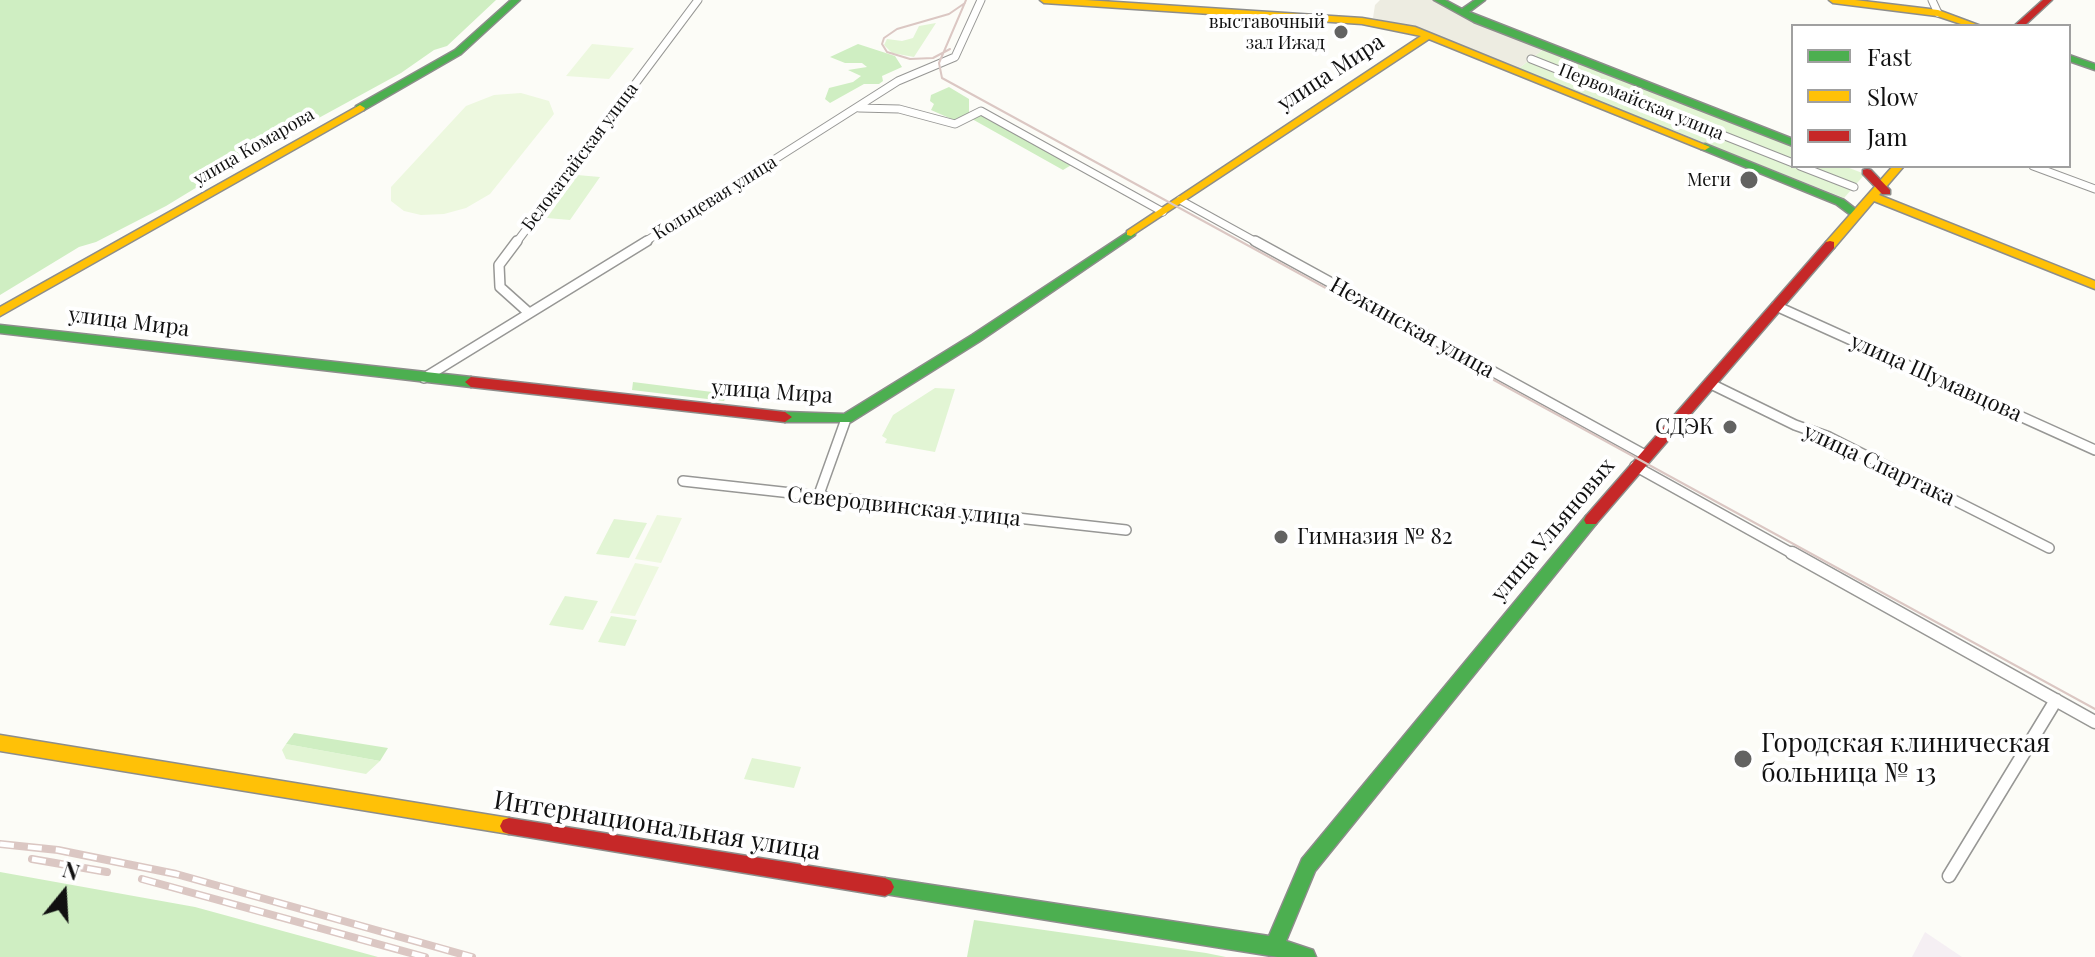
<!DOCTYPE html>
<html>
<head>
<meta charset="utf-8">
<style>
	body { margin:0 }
	#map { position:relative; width:2095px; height:957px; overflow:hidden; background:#fcfcf7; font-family:"Playfair Display",serif }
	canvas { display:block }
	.legend { position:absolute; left:1791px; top:24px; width:280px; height:144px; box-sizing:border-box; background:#fff; border:2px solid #a0a0a0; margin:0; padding:10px 14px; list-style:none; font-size:24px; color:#111 }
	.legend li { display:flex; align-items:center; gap:16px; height:40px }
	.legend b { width:40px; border:2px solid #a0a0a0 }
	.north { position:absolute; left:24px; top:853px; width:80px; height:80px; -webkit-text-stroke:6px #fff; paint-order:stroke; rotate:18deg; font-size:22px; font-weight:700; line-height:32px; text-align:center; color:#111 }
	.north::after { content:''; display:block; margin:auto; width:28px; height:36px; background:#111; clip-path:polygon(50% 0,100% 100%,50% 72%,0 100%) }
</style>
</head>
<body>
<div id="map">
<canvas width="2095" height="957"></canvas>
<ul class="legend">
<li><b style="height:10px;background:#4caf50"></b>Fast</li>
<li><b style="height:10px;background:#ffc107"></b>Slow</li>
<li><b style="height:10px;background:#c62828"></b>Jam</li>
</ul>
<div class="north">N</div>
</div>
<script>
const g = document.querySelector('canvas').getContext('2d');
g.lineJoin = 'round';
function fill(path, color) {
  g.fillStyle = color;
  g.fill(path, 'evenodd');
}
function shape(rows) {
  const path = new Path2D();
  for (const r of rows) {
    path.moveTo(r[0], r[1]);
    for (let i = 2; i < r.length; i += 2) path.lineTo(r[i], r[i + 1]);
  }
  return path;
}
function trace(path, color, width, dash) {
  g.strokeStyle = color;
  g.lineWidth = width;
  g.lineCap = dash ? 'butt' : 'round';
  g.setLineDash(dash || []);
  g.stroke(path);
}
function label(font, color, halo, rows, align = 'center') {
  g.font = font + ' "Playfair Display",serif';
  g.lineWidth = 8;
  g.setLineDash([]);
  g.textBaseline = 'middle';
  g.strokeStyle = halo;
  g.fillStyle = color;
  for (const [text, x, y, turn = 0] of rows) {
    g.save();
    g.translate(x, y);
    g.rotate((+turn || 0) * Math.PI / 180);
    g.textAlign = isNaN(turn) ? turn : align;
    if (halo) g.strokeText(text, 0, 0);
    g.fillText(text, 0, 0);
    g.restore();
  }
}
fill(shape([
	[1925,932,1962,957,1912,957]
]), '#f5eff3');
fill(shape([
	[936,23,914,57,892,53,884,45,887,39,902,41,913,38,919,26],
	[1545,48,1793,146,1793,166,1844,166,1865,174,1844,198,1518,69],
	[577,175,600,177,570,220,547,218],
	[935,388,955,389,935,452,885,443,887,439,882,436,893,415],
	[614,519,647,523,629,558,596,554],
	[565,596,598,601,583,630,549,625],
	[611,616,637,620,625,646,598,642],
	[286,744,380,761,366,774,286,759,282,750],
	[752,758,801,767,794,788,744,779]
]), '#e2f5d4');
fill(shape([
	[0,0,496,0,447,46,434,50,401,73,240,161,166,206,96,242,79,247,0,295],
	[858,44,895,56,902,67,882,76,883,81,879,84,864,84,830,103,825,99,829,88,853,82,861,76,848,70,867,67,862,63,845,63,830,57],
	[949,87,969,99,969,115,956,121,931,110,934,104,930,101,931,95],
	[982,114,1073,164,1063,170,972,119],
	[633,382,728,394,724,401,632,390],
	[294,733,388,748,380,761,286,744],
	[0,872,195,907,378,957,0,957],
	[974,920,1206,953,1226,957,967,957]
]), '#cfeec2');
fill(shape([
	[592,44,634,48,609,79,566,76],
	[521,93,549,101,554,114,490,194,466,208,444,214,421,215,404,211,391,201,391,187,466,106,494,95],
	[657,515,682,518,661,563,635,559],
	[635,563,659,567,635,616,610,613]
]), '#edf8df');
fill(shape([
	[1380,0,1433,0,1475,21,1545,48,1518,69,1419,28,1373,18,1375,5]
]), '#edece1');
const streetFar2 = shape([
	[1932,0,1938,13],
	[1531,59,1793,163],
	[859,108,899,109,955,124,981,111,1163,212],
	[1800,166,1854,187],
	[2033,166,2095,189],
	[1180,200,1258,243],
	[516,243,698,0],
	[643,243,898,81,955,57,981,0]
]);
const streetFar1 = shape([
	[517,241,499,265,500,287,529,313],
	[1255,241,1645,455],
	[1776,306,2095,450],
	[424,378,647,241],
	[1709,383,1795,425,1829,437,2049,548],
	[1635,466,1795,555],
	[683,481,1126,530],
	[818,497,846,419]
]);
const street = shape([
	[1792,553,2095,722],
	[1949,876,2056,700]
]);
const fast = shape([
	[511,0,520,0,461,54,364,110,356,110,356,106,455,50,511,0],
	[1434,0,1445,0,1462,9,1475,0,1485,0,1469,12,1793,139,1793,146,1474,22,1434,0],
	[2069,55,2095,64,2095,70,2069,61,2069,55],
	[1705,144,1844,200,1862,214,1856,217,1852,216,1836,204,1701,149,1701,145,1705,144],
	[1131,230,1135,231,1135,235,980,341,851,422,785,422,778,417,785,412,844,414,972,335,1131,230],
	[0,325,471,377,477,382,471,387,0,333,0,325],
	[1591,514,1596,516,1598,520,1596,524,1315,871,1286,941,1313,950,1316,957,1278,957,879,893,876,887,879,881,885,878,1269,936,1302,859,1586,516,1591,514]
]);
const slow = shape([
	[1040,0,1085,0,1362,18,1415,27,1710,147,1705,150,1701,149,1429,39,1131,236,1127,235,1127,231,1421,36,1362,24,1044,3,1040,0],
	[1829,0,1855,0,1938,10,1981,26,1967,26,1937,16,1833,3,1829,0],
	[360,105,365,108,364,110,0,316,0,307,360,105],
	[1893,166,1904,166,1879,195,2095,281,2095,289,1874,201,1834,248,1826,248,1826,242,1893,166],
	[0,735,509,818,515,820,518,826,515,832,509,834,0,751,0,735]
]);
const jam = shape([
	[2043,0,2052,0,2024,26,2014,26,2043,0],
	[1867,169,1871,170,1890,190,1890,194,1882,194,1863,174,1863,170,1867,169],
	[1830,241,1834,242,1834,248,1596,524,1586,524,1584,520,1586,516,1826,242,1830,241],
	[471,377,785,412,792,417,785,422,471,387,465,382,471,377],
	[509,818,885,878,891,881,894,887,891,893,885,896,509,834,503,832,500,826,503,820,509,818]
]);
trace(streetFar2, '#979795', 9);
trace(streetFar1, '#979795', 12);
trace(street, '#979795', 15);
trace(fast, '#8d8d8b', 3);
trace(slow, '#8d8d8b', 3);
trace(jam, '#8d8d8b', 3);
trace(streetFar2, '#fffffe', 7);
trace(streetFar1, '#fffffe', 9);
trace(street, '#fffffe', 12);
fill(fast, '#4caf50');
fill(slow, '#ffc107');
fill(jam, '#c62828');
trace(shape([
	[966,0,939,63,942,78,2095,709],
	[950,49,933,58,910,59,887,52,882,44,884,38,897,29,949,14,965,3]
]), '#dbc7c3', 2);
const rail = shape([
	[0,844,58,850,176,874,472,957],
	[32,859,107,872],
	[142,879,425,957]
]);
trace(rail, '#dbc7c3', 8);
trace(rail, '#fff', 5, [14]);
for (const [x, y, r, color] of [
	[1341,32,8,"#636362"],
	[1749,180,10,"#636362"],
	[1730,427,8,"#636362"],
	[1281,537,8,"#636362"],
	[1743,759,10,"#636362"]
]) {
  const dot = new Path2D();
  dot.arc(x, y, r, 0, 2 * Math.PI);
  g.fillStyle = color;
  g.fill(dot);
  trace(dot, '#fff', 3);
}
label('18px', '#111', '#fff', [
	["выставочный",1325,22],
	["зал Ижад",1325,43],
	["Меги",1731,180]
], 'right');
label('18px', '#111', '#fff', [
	["Первомайская улица",1641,102,22],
	["улица Комарова",254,147,-30],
	["Белокатайская улица",580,157,-53],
	["Кольцевая улица",715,198,-32]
]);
label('22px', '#111', '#fff', [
	["улица Мира",1331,73,-33],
	["улица Мира",129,322,7],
	["Нежинская улица",1412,328,29],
	["улица Шумавцова",1936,378,24],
	["улица Мира",772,392,4],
	["улица Спартака",1879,465,25],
	["Северодвинская улица",904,507,6],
	["улица Ульяновых",1553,530,-50]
]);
label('22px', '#111', '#fff', [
	["СДЭК",1714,427],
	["Гимназия № 82",1297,537,"left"]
], 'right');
label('26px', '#111', '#fff', [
	["Городская клиническая",1761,744],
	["больница № 13",1761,774]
], 'left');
label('26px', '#111', '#fff', [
	["Интернациональная улица",657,826,9]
]);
</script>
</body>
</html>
